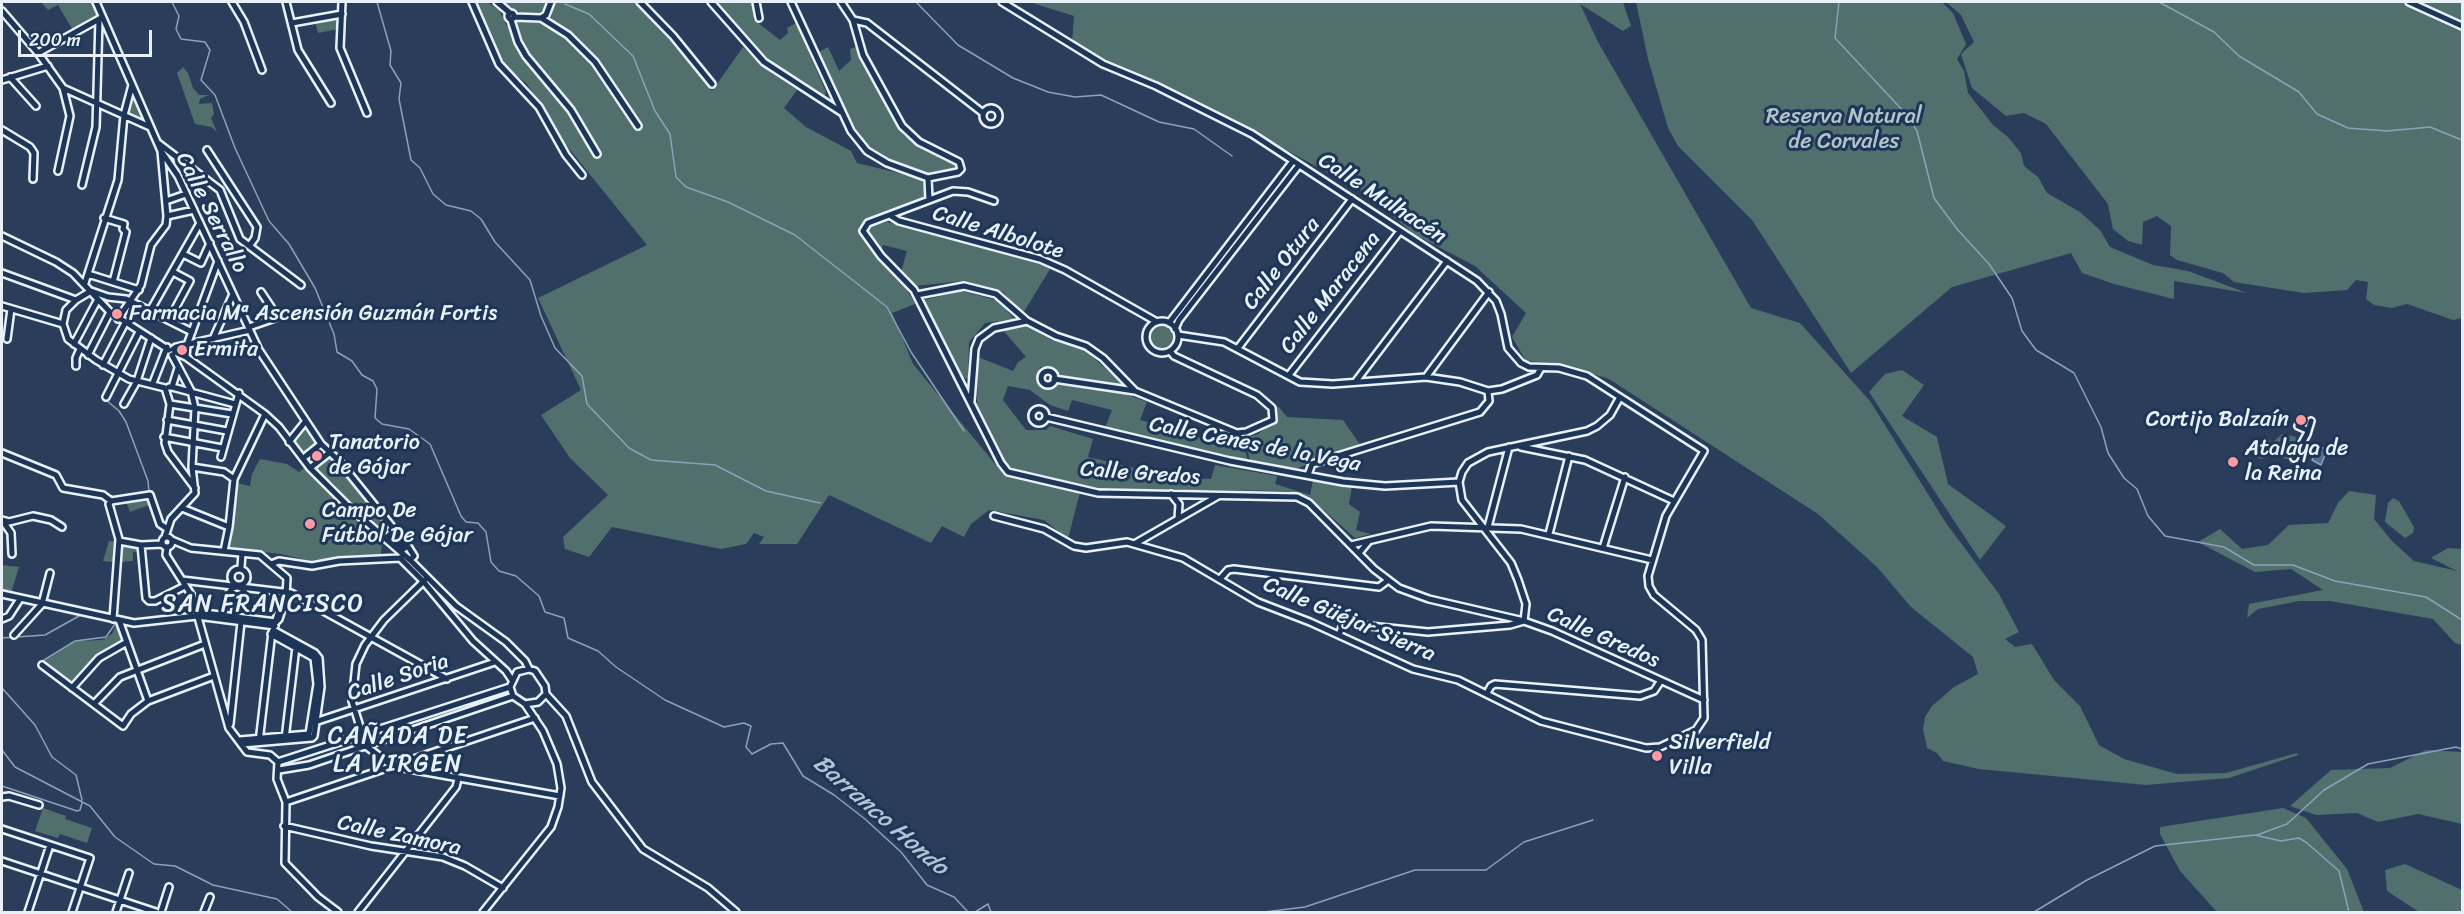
<!DOCTYPE html>
<html>
<head>
<meta charset="utf-8">
<style>
	body { margin:0 }
	#map { position:relative; width:2464px; height:914px; overflow:hidden; background:#2a3e5b; font-family:Sriracha,sans-serif }
	canvas { display:block }
	.frame { position:absolute; inset:0; border:3px solid #e8f1f8; pointer-events:none }
	.scale { position:absolute; left:18px; top:30px; width:134px; height:27px; box-sizing:border-box; border:3px solid #e8f1f8; border-top:0; padding-left:8px; font-size:18px; line-height:21px; white-space:nowrap; color:#e8f1f8; -webkit-text-stroke:4px #1d3557; paint-order:stroke }
</style>
</head>
<body>
<div id="map">
<canvas width="2464" height="914"></canvas>
<div class="frame"></div>
<div class="scale">200 m</div>
</div>
<script>
const g = document.querySelector('canvas').getContext('2d');
g.lineJoin = 'round';
function fill(path, color) {
  g.fillStyle = color;
  g.fill(path, 'evenodd');
}
function shape(rows) {
  const path = new Path2D();
  for (const r of rows) {
    if (r.length === 3) {
      path.moveTo(r[0] + r[2], r[1]);
      path.arc(r[0], r[1], r[2], 0, 2 * Math.PI);
      continue;
    }
    path.moveTo(r[0], r[1]);
    for (let i = 2; i < r.length; i += 2) path.lineTo(r[i], r[i + 1]);
  }
  return path;
}
function trace(path, color, width, dash) {
  g.strokeStyle = color;
  g.lineWidth = width;
  g.lineCap = dash ? 'butt' : 'round';
  g.setLineDash(dash || []);
  g.stroke(path);
}
function label(font, color, halo, rows, align = 'center') {
  g.font = font + ' Sriracha,sans-serif';
  g.lineWidth = 6;
  g.setLineDash([]);
  g.textBaseline = 'middle';
  g.strokeStyle = halo;
  g.fillStyle = color;
  for (const [text, x, y, turn = 0] of rows) {
    g.save();
    g.translate(x, y);
    g.rotate((+turn || 0) * Math.PI / 180);
    g.textAlign = isNaN(turn) ? turn : align;
    if (halo) g.strokeText(text, 0, 0);
    g.fillText(text, 0, 0);
    g.restore();
  }
}
fill(shape([
	[41,2,93,2,99,16,74,32,58,5,48,10],
	[475,2,487,2,499,10,507,26,520,20,536,23,551,18,555,2,634,2,648,14,712,91,743,47,771,73,797,90,784,108,806,127,851,151,857,163,923,179,925,195,922,201,866,221,859,232,905,286,915,304,892,313,913,364,1005,476,1080,492,1068,539,1044,520,989,510,971,524,964,537,942,526,931,543,829,495,797,544,759,544,764,537,754,533,746,544,721,549,612,527,589,557,565,549,563,537,608,495,570,458,541,415,581,390,538,298,647,245,562,140,527,84,504,65],
	[503,2,548,2,545,10,539,14,524,15],
	[716,2,752,2,755,13,753,19,780,40,788,33,787,28,796,23,826,92,824,97,777,66,754,48],
	[1029,2,1623,2,1631,26,1623,31,1580,4,1598,42,1751,308,1800,323,1870,401,1946,523,1999,594,2019,632,2005,639,2015,647,2032,644,2054,680,2080,706,2099,745,2124,759,2177,774,2226,773,2297,753,2298,755,2229,778,2146,785,1979,769,1943,761,1937,753,1927,748,1923,729,1925,717,1932,706,1954,687,1978,674,1973,657,1911,607,1877,567,1818,514,1609,379,1558,363,1526,361,1512,337,1526,313,1475,266,1414,234,1366,194,1272,142,1072,44,1074,16],
	[1636,2,1942,2,1953,13,1966,44,1957,59,1964,71,1968,93,1993,125,2008,137,2021,153,2024,166,2038,177,2047,193,2080,212,2100,230,2110,247,2153,265,2188,271,2247,293,2174,281,2174,299,2114,284,2082,273,2071,253,1952,287,1851,373,1752,220,1678,146,1668,128,1648,59],
	[1946,2,2462,2,2462,318,2453,320,2407,304,2392,308,2374,305,2366,299,2368,282,2356,280,2347,290,2304,293,2234,282,2223,273,2177,260,2170,255,2171,226,2157,216,2143,222,2142,245,2128,241,2113,229,2108,204,2046,124,2024,113,2006,116,1972,88,1961,54,1974,42,1961,15],
	[336,18,338,29,318,33,315,21],
	[828,47,839,71,851,60,850,49,856,47,903,135,955,164,956,169,934,175,885,158,869,148,854,126,817,53],
	[183,67,188,73,193,88,199,95,209,95,200,99,199,104,212,103,214,114,211,118,217,132,211,127,195,124,177,73],
	[130,94,143,117,141,119,127,112],
	[887,222,1025,258,1050,269,1022,315,1003,292,963,281,915,286,901,272,907,251,883,245,881,252,868,236,868,228],
	[962,291,999,301,1014,319,985,323,969,342,968,379,962,377,924,300],
	[1162,337,13],
	[1027,326,1051,340,1085,350,1126,387,1057,375,1049,368,1040,367,1038,376,1042,385,1050,387,1058,382,1115,390,1147,402,1140,420,1175,428,1206,440,1219,441,1216,430,1241,439,1248,460,1105,428,1112,410,1072,400,1068,411,1050,405,1030,390,1008,386,1003,400,1026,430,1046,430,1050,426,1093,439,1088,457,1177,478,1211,479,1215,465,1277,476,1275,484,1310,495,1313,480,1352,486,1349,504,1360,512,1356,530,1371,534,1355,538,1311,499,1289,491,1102,489,1012,469,1006,462,977,404,978,357,1013,371,1018,362,1026,357,1002,329],
	[1902,370,1924,385,1902,416,1937,437,1948,484,2006,526,1980,560,1869,392,1885,374],
	[1279,407,1287,417,1343,420,1361,446,1292,470,1250,460,1244,438,1258,434,1277,419,1275,408],
	[304,424,319,448,305,457,291,440],
	[2282,434,2296,437,2295,443,2299,446,2292,460,2273,456,2262,459,2255,457,2258,454,2253,448,2267,437,2272,443],
	[329,456,337,462,392,531,386,536,351,506,331,481,327,483,314,467],
	[260,459,287,464,299,472,304,468,382,540,381,554,310,561,281,554,226,548,232,524,236,483,250,486,252,474],
	[2349,491,2376,495,2374,519,2392,541,2414,561,2457,571,2431,558,2448,548,2462,549,2462,645,2455,643,2433,619,2330,601,2299,601,2258,609,2247,618,2249,604,2323,590,2291,569,2255,572,2198,542,2220,529,2242,549,2268,545,2289,525,2328,523,2338,503],
	[148,496,152,504,130,512,126,502],
	[2393,498,2399,501,2414,527,2413,533,2405,538,2385,522,2388,503],
	[109,541,114,541,113,562,103,561],
	[119,545,138,546,139,551,133,552,133,561,118,562],
	[2,565,19,567,11,593,10,590,2,590],
	[117,623,123,641,96,655,71,683,42,663,76,641,102,640,112,634],
	[2426,750,2462,752,2462,824,2418,814,2378,822,2357,813,2316,815,2290,806,2331,770,2390,768],
	[43,808,66,816,65,819,92,828,87,843,60,834,58,838,35,831],
	[2283,808,2306,818,2347,869,2364,912,2217,912,2180,871,2160,834,2160,827],
	[2405,864,2462,890,2462,912,2419,912,2387,891,2385,870]
]), '#516f6d');
const water = shape([
	[2319,446,2327,450,2321,465,2312,460,2319,446]
]);
fill(water, '#4f6d8f');
trace(water, '#8ca2b9', 1.5);
trace(shape([
	[172,2,179,16,176,29,181,39,205,42,210,50,201,80,215,95,235,148,269,221,289,244,315,288,334,334,337,352,352,361,362,375,373,381,377,389,375,418,382,424,409,429,430,444,461,516,466,522,478,523,486,532,491,562,499,571,516,576,539,596,545,612,564,618,568,638,598,651,616,667,665,700,724,727,744,723,751,726,746,747,752,754,771,744,783,743,803,776,834,795,865,819,901,852,927,885,954,897,968,912],
	[377,2,391,51,390,65,401,83,399,99,411,160,420,168,433,194,446,205,471,211,481,219,495,242,530,280,541,316,555,348,582,376,587,404,629,448,651,460,715,465,766,491,820,503],
	[916,2,958,45,1013,78,1048,92,1075,97,1101,95,1159,122,1194,129,1232,156],
	[1839,2,1835,38,1906,114,1917,131,1934,198,1957,229,1989,264,2012,298,2022,331,2036,350,2074,373,2101,427,2108,453,2124,478,2137,489,2148,516,2165,536,2224,547,2254,565,2293,565,2335,581,2426,597,2462,620],
	[2159,2,2214,32,2239,56,2299,92,2317,114,2348,128,2387,131,2430,127,2462,140],
	[565,4,589,14,633,56,655,111,670,134,676,177,686,187,728,202,795,235,887,307,911,352,964,431],
	[106,400,119,411,126,422,148,481,149,492],
	[2,638,45,635,79,616],
	[41,662,75,641,106,637,115,624],
	[2,688,35,725,52,757,76,775,82,800],
	[2,750,15,767,90,806,115,837,154,864,175,866,213,885,277,899,292,912],
	[2,786,77,811,80,810,82,803],
	[2257,835,2287,824,2324,790,2368,764,2456,747,2462,749],
	[975,912,988,904,991,912],
	[1264,912,1305,907,1415,870,1486,870,1524,842,1593,820],
	[2034,912,2087,880,2155,846,2255,835,2281,841,2299,838,2307,843,2339,871,2349,912]
]), '#8ca2b9', 1.5);
const minor = shape([
	[96,2,161,151,178,176,259,350,321,444,339,461,409,548,414,556,410,560],
	[232,2,244,22,262,70],
	[286,2,298,50,331,103],
	[342,2,340,48,367,113],
	[472,2,499,64,539,107,566,155,582,175],
	[497,2,510,13],
	[640,2,673,36,712,84],
	[711,2,764,62,841,112],
	[756,2,759,18],
	[791,2,851,131,867,151,887,163,928,178,958,172,961,169,959,162,919,142,902,126,863,55,853,20,841,2],
	[2409,2,2462,26],
	[2,11,38,53,63,88,150,127],
	[511,16,3],
	[515,17,541,18,546,15,551,2],
	[541,18,568,35,595,62,638,126],
	[511,20,518,42,526,56,571,110,597,154],
	[853,20,867,23,983,113],
	[292,23,342,14],
	[38,53,101,18],
	[10,77,36,106],
	[2,80,48,66],
	[991,116,8],
	[2,130,30,147,34,153,33,179],
	[158,143,220,190,240,239,301,285],
	[207,150,257,227,255,238,250,245],
	[58,171,70,116,63,88],
	[928,178,929,200],
	[82,185,96,127,99,19],
	[166,201,186,194],
	[994,201,968,192,953,191,868,223,863,231,881,256,914,290,1001,463,1008,472,1098,493,1297,497,1309,503,1374,569,1399,588,1429,599,1524,621,1552,631,1704,700],
	[167,216,194,210],
	[891,216,899,221,1040,259,1065,270,1157,322],
	[104,218,124,224,123,229,126,232,113,282],
	[2,236,56,262,73,273,110,312,169,350],
	[183,254,201,263,210,243],
	[2,273,76,300],
	[88,274,139,290],
	[85,283,118,180,124,115,132,85],
	[917,295,964,286,996,294,1027,321,1056,336,1086,346,1103,358,1134,390],
	[2,306,63,324],
	[150,311,200,223],
	[118,319,141,285,151,245,166,225,167,216,161,151],
	[169,320,190,281,173,272],
	[1162,337,16],
	[1169,323,1293,161],
	[249,327,275,318,275,313,261,292],
	[1175,329,1179,320,1299,165],
	[192,332,126,299,108,297,91,291,76,300,66,310,63,324,68,339,96,360,129,379,165,388,170,404,165,443,168,452,195,488],
	[1178,335,1224,342,1300,382,1333,384,1426,377,1460,382,1488,391],
	[7,339,11,309],
	[213,339,233,294],
	[74,344,97,301],
	[1238,348,1352,199],
	[173,349,176,347,250,330],
	[175,352,186,357,265,414,279,427,310,468,349,507,410,560,456,606,506,642,525,661,529,669],
	[88,355,110,312],
	[186,357,187,345,218,261],
	[103,365,125,323],
	[76,366,76,358,80,349],
	[1048,378,7],
	[1289,375,1400,231],
	[1426,377,1489,292],
	[1054,379,1135,391,1237,433,1246,432,1273,420,1272,408,1257,395,1174,356,1170,351],
	[1356,381,1447,261],
	[153,383,167,347],
	[169,387,172,387,178,368],
	[172,387,235,404],
	[1488,391,1502,389,1537,375,1541,368],
	[106,397,139,332],
	[971,401,975,349,979,339,994,328,1027,321],
	[124,404,137,381,151,338],
	[170,404,232,414],
	[1039,416,7],
	[1046,417,1230,461,1343,482,1385,486,1459,482],
	[167,420,227,431],
	[2298,426,2307,430],
	[164,437,222,448],
	[289,442,305,422],
	[1521,447,1585,460,1674,501],
	[2,453,56,475,63,488,103,495,111,501,150,495,160,524,166,528],
	[306,456,321,444],
	[221,457,239,393],
	[2294,458,2307,434,2311,421],
	[192,467,224,472,234,479],
	[310,468,329,453],
	[1308,475,1312,464,1480,412,1489,401,1488,391],
	[1171,494,1179,504,1178,519],
	[111,501,109,504,119,539,113,619],
	[182,508,229,527],
	[994,516,1044,529,1074,546,1086,548,1127,542,1183,558,1258,602,1310,622,1413,669,1458,680,1541,721,1646,748,1660,747,1696,730,1704,718,1702,640,1696,630,1654,595,1649,586,1648,576,1666,516,1704,451,1587,376,1559,368,1529,367,1521,363,1508,348,1501,314,1496,301,1477,281,1252,134,1156,86,1103,64,1002,2],
	[2,520,9,522,33,516,51,520,62,527],
	[2,520,11,533,12,554],
	[1488,527,1509,447],
	[393,532,405,548,402,550,387,537,393,532],
	[1549,534,1569,456],
	[167,542,5],
	[165,537,171,519,195,493,192,467,195,408,191,391,172,355],
	[172,540,191,548,260,555,287,578,286,596,279,619,276,622],
	[119,541,141,545,162,544],
	[1136,543,1218,496],
	[141,545,146,598,149,601,155,601,185,586],
	[1351,545,1431,526,1521,529,1652,560],
	[167,547,166,555,192,596,229,728,247,752,270,755,278,762,277,779,286,802,285,863,318,897,338,912],
	[1603,548,1625,477],
	[224,551,229,527,234,479,265,414],
	[1359,553,1369,541],
	[400,558,423,581,473,641,506,671,512,680],
	[271,564,279,561,312,566,339,561,400,558],
	[241,567,242,553],
	[239,577,8],
	[427,578,384,620,365,645,356,664,352,701,366,746,392,766,560,796],
	[1220,579,1228,570,1234,569,1379,587,1387,581],
	[182,580,291,593,447,679],
	[237,595,8],
	[2,594,134,623,197,616,275,626],
	[196,612,276,622],
	[234,617,236,601],
	[2,619,9,616,20,599],
	[119,620,148,701],
	[275,623,285,591],
	[14,635,42,604,50,573],
	[1339,635,1342,627,1350,624,1428,632,1510,625,1524,621,1526,604,1518,580,1511,563,1462,500,1459,482,1462,472,1468,463,1488,452,1587,431,1597,426,1610,415,1620,397],
	[42,665,123,726,131,714,148,701,214,676],
	[529,669,535,671,545,686,546,694,538,702,525,704,513,696,510,687,517,672,529,669],
	[72,688,99,658,127,642],
	[1487,693,1491,686,1495,684,1640,696,1654,691,1660,682],
	[546,694,566,716,592,782,643,849,708,888,736,912],
	[94,704,120,677,205,644],
	[315,722,495,662],
	[230,724,241,622],
	[285,739,296,647],
	[240,740,309,734,317,684,314,658,271,634],
	[259,742,272,632],
	[242,744,312,738,314,736,321,687,319,658,315,653,273,630],
	[278,762,510,687],
	[279,770,309,765,513,696],
	[2,797,9,796,39,805],
	[286,802,535,718],
	[284,826,371,846,443,857,465,866,503,888],
	[2,829,90,858,72,912],
	[2,861,156,912],
	[28,912,50,845],
	[116,912,129,873],
	[161,912,169,887],
	[204,912,210,897],
	[358,912,456,787,458,779],
	[483,912,551,827,558,807,561,788,557,764,543,731,525,704]
]);
trace(minor, '#e8f1f8', 10);
trace(minor, '#1d3557', 5);
for (const [x, y, r, color] of [
	[117,314,6,"#ff9aa2"],
	[182,350,6,"#ff9aa2"],
	[2301,420,6,"#ff9aa2"],
	[317,456,6,"#ff9aa2"],
	[2233,462,6,"#ff9aa2"],
	[310,524,6,"#ff9aa2"],
	[1657,756,6,"#ff9aa2"]
]) {
  const dot = new Path2D();
  dot.arc(x, y, r, 0, 2 * Math.PI);
  g.fillStyle = color;
  g.fill(dot);
  trace(dot, '#1d3557', 2);
}
label('22px', '#b3c4c7', '#1d3557', [
	["Reserva Natural",1844,117],
	["de Corvales",1844,142]
]);
label('22px', '#e8f1f8', '#1d3557', [
	["Calle Mulhacén",1382,199,33],
	["Calle Serrallo",211,213,63],
	["Calle Albolote",998,233,17],
	["Calle Otura",1282,264,-52],
	["Calle Maracena",1331,293,-52],
	["Calle Cenes de la Vega",1255,445,11],
	["Calle Gredos",1140,474,4],
	["Calle Güéjar Sierra",1349,620,23],
	["Calle Gredos",1603,638,24],
	["Calle Soria",398,678,-19],
	["Calle Zamora",399,836,12]
]);
label('22px', '#e8f1f8', '#1d3557', [
	["Farmacia Mª Ascensión Guzmán Fortis",129,314],
	["Ermita",194,350],
	["Cortijo Balzaín",2289,420,"right"],
	["Tanatorio",329,443],
	["de Gójar",329,468],
	["Atalaya de",2245,449],
	["la Reina",2245,474],
	["Campo De",322,511],
	["Fútbol De Gójar",322,536],
	["Silverfield",1669,743],
	["Villa",1669,768]
], 'left');
g.letterSpacing = '1.5px';
label('24px', '#e8f1f8', '#1d3557', [
	["SAN FRANCISCO",263,605],
	["CAÑADA DE",398,737],
	["LA VIRGEN",398,765]
]);
g.letterSpacing = '0px';
label('italic 24px', '#b2c3d3', '#1d3557', [
	["Barranco Hondo",880,816,41]
]);
</script>
</body>
</html>
